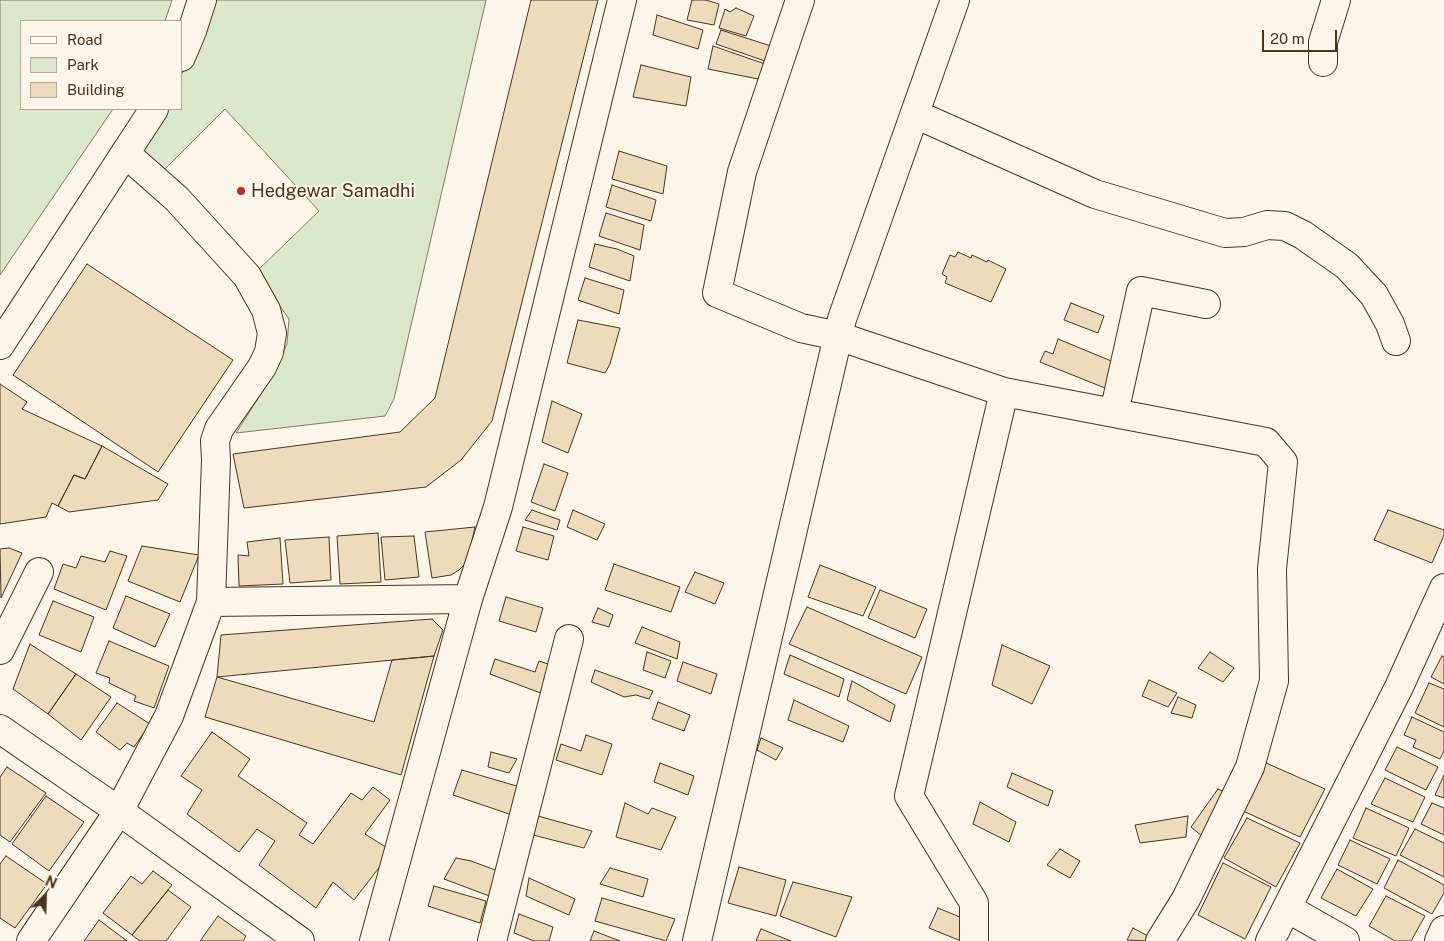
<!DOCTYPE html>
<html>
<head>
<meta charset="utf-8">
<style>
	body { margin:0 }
	#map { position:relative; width:1444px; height:941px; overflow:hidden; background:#fbf6e9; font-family:"Public Sans",sans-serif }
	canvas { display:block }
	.legend { position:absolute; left:20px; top:20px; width:162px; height:90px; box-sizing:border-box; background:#fbf6e9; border:1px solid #b4a999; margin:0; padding:6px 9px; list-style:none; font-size:15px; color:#4a3520 }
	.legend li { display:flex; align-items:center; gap:10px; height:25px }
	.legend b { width:25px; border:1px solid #b4a999 }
	.north { position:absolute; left:20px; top:871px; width:50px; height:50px; -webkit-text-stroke:4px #fbf6e9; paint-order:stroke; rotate:24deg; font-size:14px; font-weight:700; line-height:20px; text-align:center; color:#4a3520 }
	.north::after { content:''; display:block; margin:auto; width:18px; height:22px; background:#4a3520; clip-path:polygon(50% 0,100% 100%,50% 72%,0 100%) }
	.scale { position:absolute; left:1262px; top:30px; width:75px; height:22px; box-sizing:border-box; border:2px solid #4a3520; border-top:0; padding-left:6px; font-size:15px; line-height:18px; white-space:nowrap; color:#4a3520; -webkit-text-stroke:4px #fbf6e9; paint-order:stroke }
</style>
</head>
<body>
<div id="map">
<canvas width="1444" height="941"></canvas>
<ul class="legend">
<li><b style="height:6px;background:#fbf6e9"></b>Road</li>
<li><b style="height:14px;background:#dce7d0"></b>Park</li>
<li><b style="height:14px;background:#ecdcbc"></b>Building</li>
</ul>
<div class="north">N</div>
<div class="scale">20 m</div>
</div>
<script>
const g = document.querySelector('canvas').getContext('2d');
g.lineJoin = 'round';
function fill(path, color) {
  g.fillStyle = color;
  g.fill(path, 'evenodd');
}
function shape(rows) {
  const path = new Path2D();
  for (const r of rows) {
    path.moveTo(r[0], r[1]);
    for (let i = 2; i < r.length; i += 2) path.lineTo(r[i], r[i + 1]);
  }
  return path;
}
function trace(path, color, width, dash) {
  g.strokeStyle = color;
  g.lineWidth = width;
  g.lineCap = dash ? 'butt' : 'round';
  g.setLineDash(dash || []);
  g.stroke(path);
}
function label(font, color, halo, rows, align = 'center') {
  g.font = font + ' "Public Sans",sans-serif';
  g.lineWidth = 4;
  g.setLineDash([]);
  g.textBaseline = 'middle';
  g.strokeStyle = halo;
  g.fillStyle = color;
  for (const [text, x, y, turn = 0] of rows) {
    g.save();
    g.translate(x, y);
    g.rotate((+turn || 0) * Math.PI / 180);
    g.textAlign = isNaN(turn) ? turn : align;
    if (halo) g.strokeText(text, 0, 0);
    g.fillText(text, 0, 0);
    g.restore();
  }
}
const green = shape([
	[0,0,172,0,165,21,21,21,21,109,113,109,0,275,0,0],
	[206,0,486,0,394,399,385,416,236,433,273,375,287,344,289,319,256,272,319,211,225,109,163,171,137,144,161,109,181,109,181,75,188,63,206,0]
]);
fill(green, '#dce7d0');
trace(green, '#887966', 1);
const building = shape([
	[531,0,598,0,492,421,461,460,426,487,244,508,233,454,400,432,435,398,531,0],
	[692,0,706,0,719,4,714,25,687,20,692,0],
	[736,8,754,16,746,36,719,28,725,9,730,12,736,8],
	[657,15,703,30,698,49,653,35,657,15],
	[721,30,771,46,765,61,716,44,721,30],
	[713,46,765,64,758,79,708,69,713,46],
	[641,65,691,77,686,106,633,97,641,65],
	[619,151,667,166,663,194,612,179,619,151],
	[612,185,656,200,651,221,606,207,612,185],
	[606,213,644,225,640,250,599,236,606,213],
	[595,244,617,249,634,256,630,281,589,267,595,244],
	[958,252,971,258,972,255,987,262,988,260,1006,269,991,302,945,283,947,277,942,274,950,255,955,257,958,252],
	[87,264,233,360,158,472,13,375,87,264],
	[585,278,624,290,619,314,578,300,585,278],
	[1071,303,1104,316,1098,333,1064,320,1071,303],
	[578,320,620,328,610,364,605,373,567,363,578,320],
	[1058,339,1121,365,1110,390,1040,362,1045,351,1053,354,1058,339],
	[0,384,27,402,22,409,102,446,85,479,74,475,58,506,52,503,46,517,0,524,0,384],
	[552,401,582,414,568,453,542,442,552,401],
	[102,446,168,484,158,500,69,512,58,506,74,475,85,479,102,446],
	[544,464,568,473,555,511,531,502,544,464],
	[532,510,560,520,557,530,525,520,532,510],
	[573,510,605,524,597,540,567,527,573,510],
	[1388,510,1444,530,1444,535,1432,563,1374,540,1388,510],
	[475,527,469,554,465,564,459,570,451,575,432,578,425,532,475,527],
	[523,527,554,536,548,560,516,551,523,527],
	[378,533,381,582,340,584,337,536,378,533],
	[414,536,419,577,385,580,381,537,414,536],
	[329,537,331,580,290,583,285,540,329,537],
	[280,538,283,584,239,586,238,555,249,556,247,542,280,538],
	[142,546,199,555,180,602,128,581,142,546],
	[9,548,22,553,1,598,0,549,9,548],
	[110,551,127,556,106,610,54,589,63,564,76,568,81,556,105,562,110,551],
	[614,564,680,587,671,612,605,590,614,564],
	[820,565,876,587,863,616,808,597,820,565],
	[695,572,724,583,715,604,685,592,695,572],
	[880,590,927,609,915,638,868,618,880,590],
	[126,596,170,614,155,647,113,628,126,596],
	[506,597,543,608,536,632,499,621,506,597],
	[53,601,94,617,81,652,39,635,53,601],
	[807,607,922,657,906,694,789,644,807,607],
	[598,608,613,615,609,627,592,622,598,608],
	[432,619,443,630,434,656,217,677,221,635,432,619],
	[642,627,680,642,677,659,635,643,642,627],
	[109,641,169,666,154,708,134,701,136,696,109,683,110,678,96,673,109,641],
	[30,644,76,674,48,714,13,689,30,644],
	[1002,645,1050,666,1032,704,992,685,1002,645],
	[647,652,671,661,665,678,643,670,647,652],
	[1210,652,1234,668,1223,682,1198,668,1210,652],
	[790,655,844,679,839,697,784,674,790,655],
	[434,656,401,775,205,717,217,677,374,722,392,660,434,656],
	[1442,656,1444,657,1444,684,1431,677,1442,656],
	[495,659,535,672,539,661,551,665,546,695,490,674,495,659],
	[683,662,717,674,711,694,677,681,683,662],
	[595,670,653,691,649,699,636,695,624,697,591,682,595,670],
	[76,674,111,697,81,740,48,714,76,674],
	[1149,680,1177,693,1168,707,1142,696,1149,680],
	[852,681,895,705,890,722,847,700,852,681],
	[1429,683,1444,689,1444,727,1415,713,1429,683],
	[1178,697,1196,705,1192,718,1171,713,1178,697],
	[794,700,849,726,843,742,788,720,794,700],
	[658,702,690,715,684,731,652,719,658,702],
	[117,703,150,724,134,747,127,743,120,750,96,732,117,703],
	[1412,717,1444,732,1444,751,1440,759,1413,747,1416,740,1404,735,1412,717],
	[212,732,250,759,238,776,307,823,299,835,313,844,351,793,362,800,373,787,390,800,365,834,392,851,354,900,333,882,316,908,259,865,275,841,257,829,239,852,187,814,202,790,181,776,212,732],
	[586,735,612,744,602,775,556,760,561,744,581,751,586,735],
	[761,738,783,748,776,760,757,750,761,738],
	[1397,747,1438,767,1426,790,1385,770,1397,747],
	[491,752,517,759,509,773,488,767,491,752],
	[660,763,694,776,688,795,654,782,660,763],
	[1266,763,1325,789,1300,837,1243,811,1266,763],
	[7,767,46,793,10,842,0,835,0,777,7,767],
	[462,770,520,787,515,816,453,795,462,770],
	[1012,773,1053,791,1048,806,1007,787,1012,773],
	[1444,775,1444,798,1435,795,1444,775],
	[1385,778,1425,797,1413,822,1371,804,1385,778],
	[1218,789,1232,795,1203,837,1191,827,1218,789],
	[46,796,84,822,49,871,12,844,46,796],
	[980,802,1016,822,1009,842,973,824,980,802],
	[625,803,648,814,652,808,676,817,661,850,616,837,625,803],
	[1432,803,1444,808,1444,835,1421,824,1432,803],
	[1366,808,1409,828,1396,856,1353,838,1366,808],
	[538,816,592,831,584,848,533,835,538,816],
	[1188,816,1186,837,1140,843,1135,825,1188,816],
	[1247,818,1300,843,1276,887,1224,858,1247,818],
	[1415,829,1444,843,1444,877,1400,855,1415,829],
	[1350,840,1390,859,1377,884,1338,865,1350,840],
	[1060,849,1080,861,1070,878,1047,865,1060,849],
	[6,856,47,884,15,928,0,918,0,864,6,856],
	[456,858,471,861,498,871,492,897,444,879,456,858],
	[1398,860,1444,885,1444,893,1432,914,1384,888,1398,860],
	[1223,863,1271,887,1245,939,1198,915,1223,863],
	[739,867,786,880,776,916,728,903,739,867],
	[610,868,648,879,643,897,600,884,610,868],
	[1337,869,1373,889,1356,916,1321,898,1337,869],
	[153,871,172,885,132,935,103,913,131,876,142,884,153,871],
	[529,878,575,899,569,915,526,896,529,878],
	[793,882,852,897,836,937,780,916,793,882],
	[434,886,486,901,480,923,428,906,434,886],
	[168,890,191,907,166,941,140,941,132,935,168,890],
	[1386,896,1425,916,1411,941,1395,941,1369,926,1386,896],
	[602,898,675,919,666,941,595,921,602,898],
	[938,908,967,920,961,941,929,928,938,908],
	[519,914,553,927,549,941,534,941,514,933,519,914],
	[218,916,246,936,243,941,200,941,218,916],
	[99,920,127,941,84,941,99,920],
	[1133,928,1150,937,1148,941,1127,940,1133,928],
	[761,929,791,941,756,941,761,929],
	[594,931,620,941,590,941,594,931]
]);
fill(building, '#ecdcbc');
trace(building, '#4a3520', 1);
const minor = shape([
	[800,0,742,172,717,293,801,328,838,336,1004,392,1114,413,1141,291,1206,304],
	[181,57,192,31,202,0],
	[1323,62,1323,42,1336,0],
	[915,114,1095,194,1225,233,1244,232,1267,225,1285,226,1303,235,1347,266,1374,295,1390,324,1396,341],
	[125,153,177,199,247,276,266,310,272,333,269,352,262,367,219,429,215,441,216,460,211,602],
	[0,345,154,109],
	[1114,413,1266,442,1283,462,1272,569,1274,681,1250,767,1186,899,1160,941],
	[468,599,498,507,622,0],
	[0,650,39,572],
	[0,729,119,811,300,941],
	[1287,908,1345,941],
	[31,941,119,811,169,716,211,602,468,599,374,941],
	[492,941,569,639],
	[697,941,842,319,955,0],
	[974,941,974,903,909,796,1004,392],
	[1270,941,1399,687,1444,588],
	[1439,941,1444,930]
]);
trace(minor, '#4a3520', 30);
trace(minor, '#fbf6e9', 28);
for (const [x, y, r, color] of [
	[241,191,5,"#c62828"]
]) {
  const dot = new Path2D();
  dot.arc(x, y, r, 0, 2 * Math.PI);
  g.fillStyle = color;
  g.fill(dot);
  trace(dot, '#fbf6e9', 2);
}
label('18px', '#4a3520', '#fbf6e9', [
	["Hedgewar Samadhi",251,191]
], 'left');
</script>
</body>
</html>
